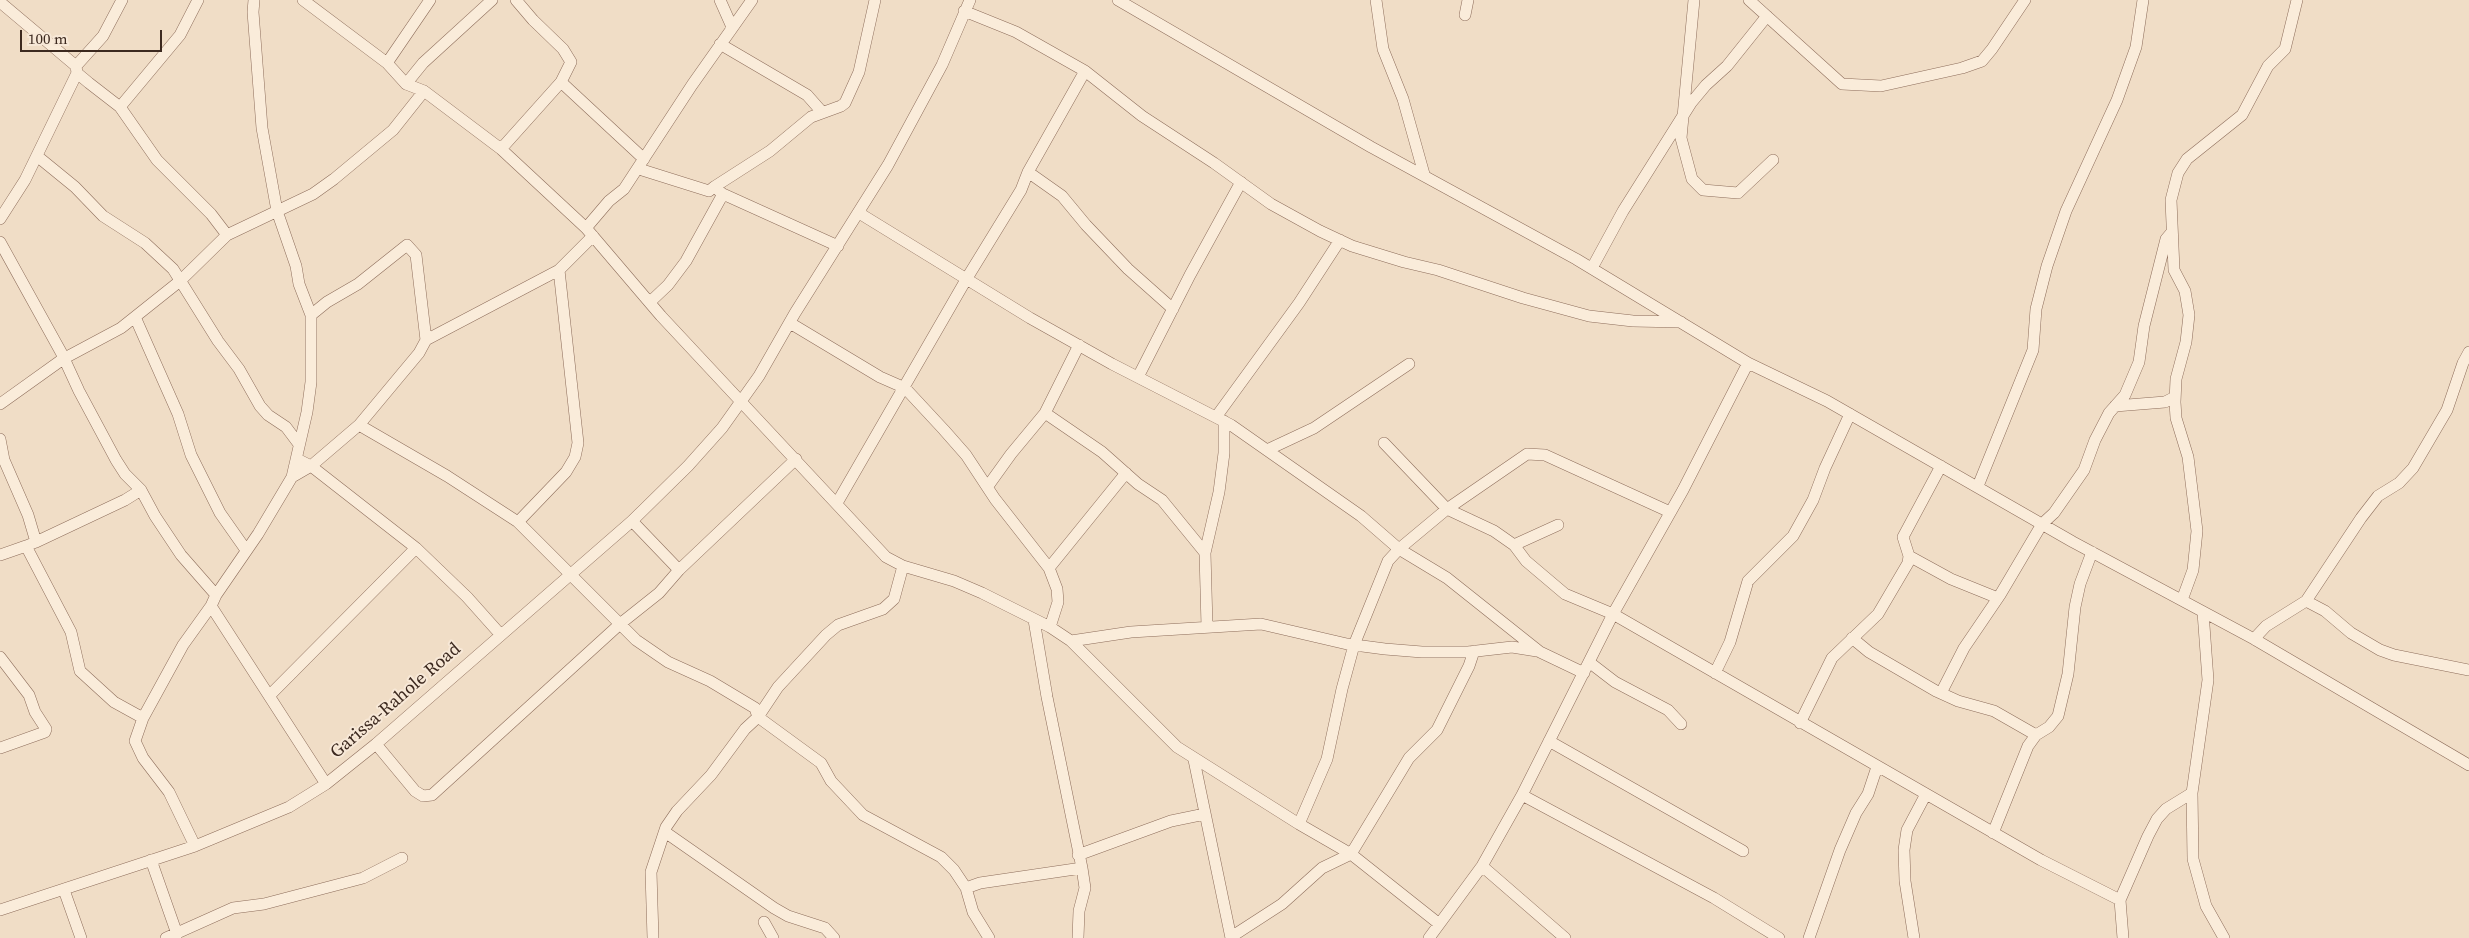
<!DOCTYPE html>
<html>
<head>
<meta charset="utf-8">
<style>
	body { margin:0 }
	#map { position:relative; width:2469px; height:938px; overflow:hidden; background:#f0ddc6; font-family:"Source Serif 4",serif }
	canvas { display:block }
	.scale { position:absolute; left:20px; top:30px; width:142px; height:22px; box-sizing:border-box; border:2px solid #3c291f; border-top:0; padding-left:6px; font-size:15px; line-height:18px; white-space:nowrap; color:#3c291f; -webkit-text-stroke:4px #f7e8d7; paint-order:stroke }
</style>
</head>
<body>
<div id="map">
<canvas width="2469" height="938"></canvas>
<div class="scale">100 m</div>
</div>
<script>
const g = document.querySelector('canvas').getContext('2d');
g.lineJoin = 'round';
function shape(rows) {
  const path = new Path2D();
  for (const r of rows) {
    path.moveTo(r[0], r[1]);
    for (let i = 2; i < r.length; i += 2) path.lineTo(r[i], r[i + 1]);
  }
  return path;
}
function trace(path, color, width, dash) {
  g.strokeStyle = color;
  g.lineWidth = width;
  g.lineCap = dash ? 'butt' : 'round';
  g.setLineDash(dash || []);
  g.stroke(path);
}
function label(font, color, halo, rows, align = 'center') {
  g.font = font + ' "Source Serif 4",serif';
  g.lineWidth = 4;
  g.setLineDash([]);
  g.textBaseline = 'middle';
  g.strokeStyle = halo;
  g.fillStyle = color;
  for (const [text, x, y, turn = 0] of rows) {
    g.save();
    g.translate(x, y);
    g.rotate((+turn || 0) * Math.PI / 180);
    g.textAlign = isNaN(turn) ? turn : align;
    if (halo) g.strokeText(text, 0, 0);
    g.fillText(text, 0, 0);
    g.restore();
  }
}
const street = shape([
	[303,0,387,63,406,84,424,91,501,149,586,228,661,316,886,557,903,566,954,581,982,593,1050,627,1071,641,1177,747,1299,824,1351,854,1438,923],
	[720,0,732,27],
	[1118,0,1371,147,1576,259,1748,363,1827,401,2073,542,2254,639,2469,765],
	[1376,0,1383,49,1403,99,1424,174],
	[1694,0,1681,138,1692,179,1703,190,1738,193,1773,160],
	[1749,0,1842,84,1881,86,1962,68,1982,61,1992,49,2025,0],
	[0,2,76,66,77,73,89,83,120,107,157,160,211,214,227,235],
	[964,11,1016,32,1085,71,1142,116,1214,163,1271,204,1320,231,1352,246,1404,262,1438,270,1523,298,1589,316,1633,321,1681,322],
	[1465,15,1468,0],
	[720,44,807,95,822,112],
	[387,63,430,0],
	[76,66,103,36,122,0],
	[561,82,644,159],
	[406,84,423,63,492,0],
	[120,107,180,35,198,0],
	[501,149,561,82,571,62,563,49,533,20,516,0],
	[37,156,75,187,103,216,145,243,173,269,218,341,239,369,260,406,268,415,286,427,298,443],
	[639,169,709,191,714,187,723,194,838,246],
	[1028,172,1062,196,1086,225,1128,269,1173,309],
	[714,187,770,151,811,117,841,106,845,103,859,72,875,0],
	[859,213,1030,318,1112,364,1231,425,1361,516,1399,549,1447,578,1540,652,1584,673],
	[0,219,25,180,77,73],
	[586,228,609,201,624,189,692,85,752,0],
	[0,242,62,354,79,391,116,460,125,474,141,490,155,516,181,555,216,595],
	[1592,268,1623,211,1691,103,1706,85,1727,66,1767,16],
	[650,302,668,285,686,261,723,194],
	[311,315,327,302,358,284,407,245,416,255,426,340],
	[135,317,178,414,191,455,220,513,246,550],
	[790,323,880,377,905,388,944,430,966,455,995,499,1049,568,1057,589,1058,602,1050,627],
	[1138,377,1190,275,1241,182],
	[0,404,63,359,121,328,180,281,227,235,313,194,334,179,393,130,424,91],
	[2115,406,2165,402,2175,397],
	[1045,413,1102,452,1138,484,1162,500,1202,549,1205,553,1207,626],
	[1216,417,1299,303,1340,240],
	[359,425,447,476,518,522,636,640,668,662,710,681,755,708,758,717,821,763,831,781,863,815,941,857,954,870,966,888],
	[0,439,4,460,28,515,36,542,26,546,71,632,80,671,114,702,143,718],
	[1384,443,1447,509,1494,531,1514,545,1526,561,1565,594,1613,614,2041,860,2120,900],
	[1267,450,1314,428,1409,364],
	[297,459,311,466,359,425,419,353,426,340,559,270,593,236],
	[988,486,1011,454,1045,413,1079,345],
	[1978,486,2033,350,2036,309,2047,266,2066,211,2117,100,2136,47,2143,0],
	[837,503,967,278,1021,190,1028,172,1085,71],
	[632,521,679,570],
	[518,522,566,472,575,457,578,443,559,270],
	[36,542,125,500,141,490],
	[1514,545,1558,525],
	[416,548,467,597,500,634],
	[1205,553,1219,492,1224,453,1224,421],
	[0,555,26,546],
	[1909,556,1951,579,1998,598],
	[1049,568,1126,473],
	[2182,600,2193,570,2197,531,2188,457,2176,418,2175,402,2176,379,2186,342,2189,315,2185,291,2174,270,2171,200,2178,173,2187,159,2242,115,2268,66,2285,49,2297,0],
	[2306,601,2325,611,2351,633,2380,650,2394,655,2469,670],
	[211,606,326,784],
	[2203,612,2208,680,2192,793,2193,859,2206,906,2224,938],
	[1034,620,1047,697,1082,868,1085,888,1079,911,1078,938],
	[1852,638,1869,652,1936,691,1958,701,1994,711,2036,735],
	[2254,639,2266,626,2306,601,2361,518,2378,496,2399,483,2413,468,2447,410,2463,363,2469,352],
	[1071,641,1131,632,1261,624,1347,644,1385,649,1422,652,1468,652,1512,647,1537,651],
	[0,657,29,695,35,712,46,729,45,732,0,748],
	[1589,662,1615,682,1668,710,1681,724],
	[1715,673,1730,642,1748,581,1793,536,1813,500,1825,468,1850,414],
	[1941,693,1964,648,2000,595,2042,524,2054,513,2084,470,2095,440,2109,413,2125,395,2139,362,2144,326,2166,239,2171,233],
	[269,696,416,548,311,466,292,477],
	[1800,723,1832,658,1878,614,1908,563,1909,556,1903,537,1941,466],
	[1549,741,1743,851],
	[376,744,415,791,423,796,432,795,620,624,659,593,679,570,796,459],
	[1194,760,1231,938],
	[1522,795,1714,898,1779,938],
	[1299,824,1327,759,1342,689,1354,645,1388,561,1399,549,1447,509,1527,454,1545,455,1670,512],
	[665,832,774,908,788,916,825,928,834,938],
	[1993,833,2028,746,2036,735,2049,727,2058,716,2068,674,2075,607,2080,584,2092,552],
	[195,846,169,792,143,758,135,741,143,718,183,645,211,606,216,595,258,534,292,477,307,412,311,382,311,315,299,284,296,266,277,211,262,128,253,12,254,0],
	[1078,855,1171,821,1205,814],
	[151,860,177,934],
	[1482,866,1565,938],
	[64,890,81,938],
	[0,910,195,846,289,807,326,784,376,744,632,521,688,466,722,428,759,376,795,313,888,165,942,65,970,0],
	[764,922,773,938],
	[1231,937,1282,904,1322,868,1351,854,1409,758,1437,730,1469,666,1474,651],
	[166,938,233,908,264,904,363,878,402,858],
	[653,938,651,872,666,827,677,811,711,775,745,729,758,717,778,687,826,635,838,625,883,609,894,599,903,566],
	[989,938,973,912,966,888,980,883,1082,868],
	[1429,938,1482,866,1522,795,1613,614,1683,490,1748,363],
	[1809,938,1840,850,1856,813,1868,794,1877,767],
	[1914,938,1905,881,1904,850,1907,830,1926,794],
	[2123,938,2120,900,2148,836,2157,819,2166,809,2192,793]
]);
trace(street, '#8d6d5b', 12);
trace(street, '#faecda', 11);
label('18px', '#3c291f', '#f7e8d7', [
	["Garissa-Rahole Road",396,701,-41]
]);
</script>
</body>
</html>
